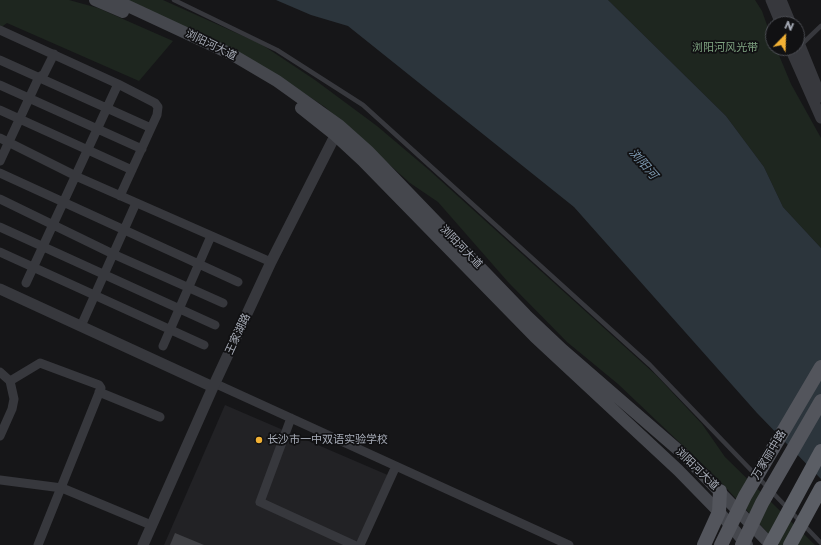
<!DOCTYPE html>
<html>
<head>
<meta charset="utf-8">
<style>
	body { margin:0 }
	#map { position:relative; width:821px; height:545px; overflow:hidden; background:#161618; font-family:Montserrat,sans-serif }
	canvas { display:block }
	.north { position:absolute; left:765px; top:16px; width:40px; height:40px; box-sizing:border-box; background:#111113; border:1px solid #4d4f55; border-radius:50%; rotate:23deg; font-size:11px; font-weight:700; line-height:16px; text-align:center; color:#a8adb8 }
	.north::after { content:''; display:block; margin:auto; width:14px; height:18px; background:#f2b134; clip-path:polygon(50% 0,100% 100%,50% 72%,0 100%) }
</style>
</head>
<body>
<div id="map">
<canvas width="821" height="545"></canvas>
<div class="north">N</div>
</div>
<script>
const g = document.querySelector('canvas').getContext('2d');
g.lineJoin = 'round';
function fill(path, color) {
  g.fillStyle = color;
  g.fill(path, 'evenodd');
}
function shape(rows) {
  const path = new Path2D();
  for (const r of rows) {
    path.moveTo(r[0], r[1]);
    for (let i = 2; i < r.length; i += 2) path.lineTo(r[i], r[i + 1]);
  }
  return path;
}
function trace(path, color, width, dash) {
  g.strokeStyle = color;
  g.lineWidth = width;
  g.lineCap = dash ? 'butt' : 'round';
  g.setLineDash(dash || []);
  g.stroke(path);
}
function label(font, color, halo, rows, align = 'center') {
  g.font = font + ' Montserrat,"Noto Sans SC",sans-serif';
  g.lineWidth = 3.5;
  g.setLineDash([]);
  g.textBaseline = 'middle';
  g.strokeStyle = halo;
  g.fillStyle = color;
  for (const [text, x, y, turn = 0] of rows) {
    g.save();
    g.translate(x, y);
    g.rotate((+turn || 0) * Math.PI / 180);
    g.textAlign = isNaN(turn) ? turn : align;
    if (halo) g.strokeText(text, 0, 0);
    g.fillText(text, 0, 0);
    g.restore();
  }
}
fill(shape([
	[225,405,390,476,361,545,164,545]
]), '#222225');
fill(shape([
	[0,0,69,0,98,8,173,41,139,81,7,23,0,28],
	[128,0,163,0,261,44,315,80,377,126,429,170,656,375,702,424,725,457,815,545,779,545,717,478,618,384,567,342,508,282,438,202,410,183,325,107,265,68],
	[608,0,755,0,762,11,773,42,773,48,776,48,791,84,821,138,821,248,783,207,764,167,726,116]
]), '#1e261f');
fill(shape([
	[276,0,608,0,726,116,764,167,783,207,821,248,821,479,757,413,574,207,348,26,311,15]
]), '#2c353c');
fill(shape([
	[175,533,204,545,170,545]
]), '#404145');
trace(shape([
	[174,0,277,50,363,105,650,365,821,543],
	[800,46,821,26]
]), '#37383d', 4.5);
trace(shape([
	[0,30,118,84,155,103,158,107,157,115,120,196],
	[0,60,151,128],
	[0,85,142,149],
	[0,110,132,170],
	[0,138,80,178,271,262],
	[0,161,39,77,44,74,54,54],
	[0,173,238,282],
	[0,199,113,254,223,303],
	[0,227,215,325],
	[0,252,204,345],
	[26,283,118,84],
	[81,326,136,203],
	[163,346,211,236],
	[0,372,10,381,14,399,12,409,0,436],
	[10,381,40,363,99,385,101,388,38,545],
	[214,383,569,545],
	[99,392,160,417],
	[291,418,260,502,354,545],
	[0,480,62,488,151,525],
	[360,545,396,466]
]), '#37383d', 9);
trace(shape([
	[771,0,781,24],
	[781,0,791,24],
	[797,38,821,97],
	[790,48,821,118],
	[0,289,213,387],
	[143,545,213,387,271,262,339,128]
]), '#37383d', 11);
trace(shape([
	[95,0,123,12],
	[115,0,233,55,277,81,340,126,368,151,526,315,563,350,684,455,771,545],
	[301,108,335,135,362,160,535,337,678,470,719,512,747,545]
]), '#45474d', 12);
trace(shape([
	[704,545,719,512,720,491],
	[721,545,745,496,821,367],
	[742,545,762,503,821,401]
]), '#53555c', 14);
trace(shape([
	[770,545,821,451],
	[790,545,821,488]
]), '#5b5e65', 14);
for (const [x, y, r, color] of [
	[259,440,4,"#f2b134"]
]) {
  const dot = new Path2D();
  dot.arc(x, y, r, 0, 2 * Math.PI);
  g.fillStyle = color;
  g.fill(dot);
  trace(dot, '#111113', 1.5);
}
label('11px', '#a8adb8', '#111113', [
	["浏阳河大道",211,45,26],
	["浏阳河大道",461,247,46],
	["王家湖路",238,334,-65],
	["万家丽中路",769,455,-59],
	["浏阳河大道",697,469,44]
]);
label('11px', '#7fa381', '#111113', [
	["浏阳河风光带",725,48]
]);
label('11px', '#a8adb8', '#111113', [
	["长沙市一中双语实验学校",267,440]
], 'left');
label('italic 12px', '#7f9bb3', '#111113', [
	["浏阳河",643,164,49]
]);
</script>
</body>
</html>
